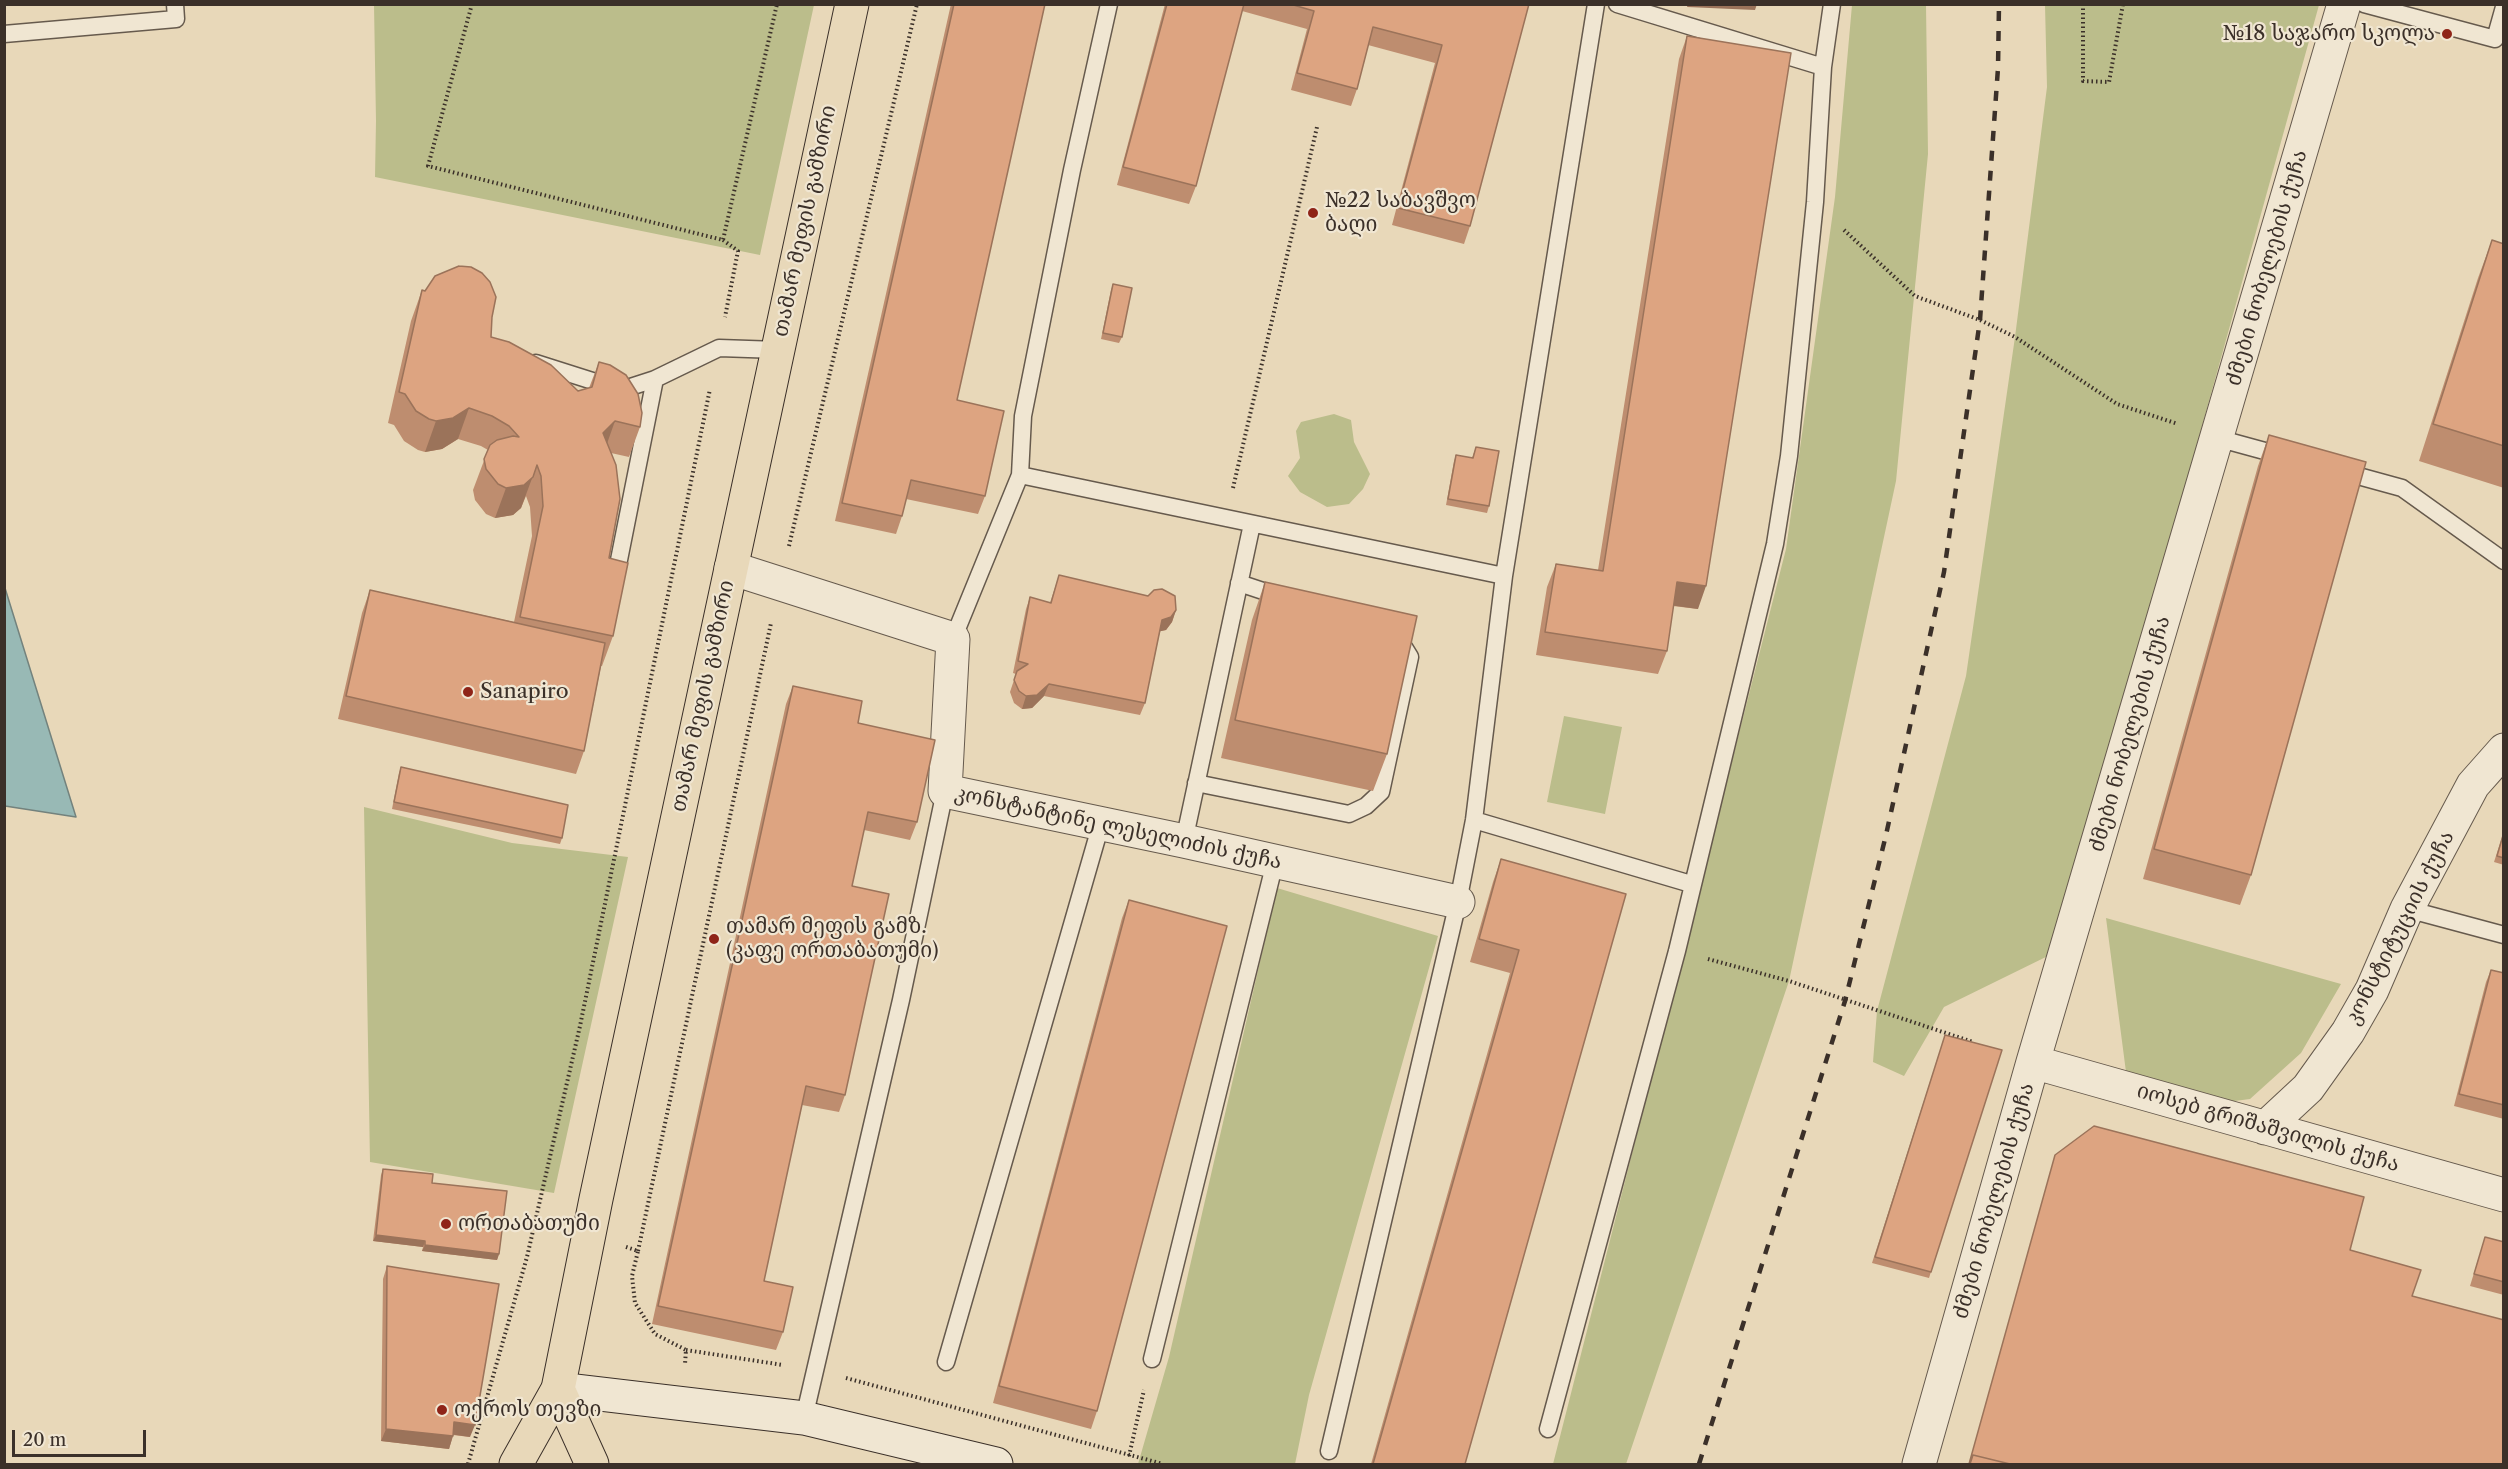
<!DOCTYPE html>
<html>
<head>
<meta charset="utf-8">
<style>
	body { margin:0 }
	#map { position:relative; width:2508px; height:1469px; overflow:hidden; background:#e8d8b9; font-family:"Libre Caslon Text",serif }
	canvas { display:block }
	.frame { position:absolute; inset:0; border:6px solid #3b3029; pointer-events:none }
	.scale { position:absolute; left:12px; top:1430px; width:134px; height:27px; box-sizing:border-box; border:3px solid #3b3029; border-top:0; padding-left:8px; font-size:18px; line-height:21px; white-space:nowrap; color:#3b3029; -webkit-text-stroke:4px #f0e6d2; paint-order:stroke }
</style>
</head>
<body>
<div id="map">
<canvas width="2508" height="1469"></canvas>
<div class="frame"></div>
<div class="scale">20 m</div>
</div>
<script>
const g = document.querySelector('canvas').getContext('2d');
g.lineJoin = 'round';
function fill(path, color) {
  g.fillStyle = color;
  g.fill(path, 'evenodd');
}
function shape(rows) {
  const path = new Path2D();
  for (const r of rows) {
    path.moveTo(r[0], r[1]);
    for (let i = 2; i < r.length; i += 2) path.lineTo(r[i], r[i + 1]);
  }
  return path;
}
function trace(path, color, width, dash) {
  g.strokeStyle = color;
  g.lineWidth = width;
  g.lineCap = dash ? 'butt' : 'round';
  g.setLineDash(dash || []);
  g.stroke(path);
}
function label(font, color, halo, rows, align = 'center') {
  g.font = font + ' "Libre Caslon Text","Noto Serif Georgian",serif';
  g.lineWidth = 4.5;
  g.setLineDash([]);
  g.textBaseline = 'middle';
  g.strokeStyle = halo;
  g.fillStyle = color;
  for (const [text, x, y, turn = 0] of rows) {
    g.save();
    g.translate(x, y);
    g.rotate((+turn || 0) * Math.PI / 180);
    g.textAlign = isNaN(turn) ? turn : align;
    if (halo) g.strokeText(text, 0, 0);
    g.fillText(text, 0, 0);
    g.restore();
  }
}
fill(shape([
	[374,5,814,5,760,255,375,177,376,121],
	[1852,5,1926,5,1928,154,1896,481,1789,981,1626,1464,1553,1464,1786,549,1835,197],
	[2045,5,2319,5,2056,952,1944,1007,1904,1076,1873,1062,1877,1011,1966,676,2015,337,2047,87],
	[1334,414,1351,420,1354,442,1370,474,1363,489,1349,504,1327,507,1300,492,1288,476,1300,458,1296,431,1301,422],
	[1564,716,1622,727,1605,814,1547,802],
	[364,807,512,843,628,857,554,1193,370,1162],
	[1277,888,1438,936,1309,1395,1295,1464,1138,1464,1169,1357],
	[2106,918,2341,984,2301,1053,2250,1099,2212,1104,2126,1072]
]), '#bbbd8b');
const water = shape([
	[5,588,76,817,5,806,5,588]
]);
fill(water, '#98b9b5');
trace(water, '#73827d', 1.5);
const lane = shape([
	[1617,4,1823,67],
	[2364,4,2495,39,2504,7],
	[4,34,176,19,175,4],
	[536,363,621,390,655,379],
	[2217,438,2283,456],
	[2340,471,2402,488,2504,561],
	[1020,475,1504,576],
	[617,570,655,379,719,348,778,350],
	[1239,583,1284,598],
	[953,639,1020,475,1023,416,1072,170,1109,4],
	[1196,783,1349,814,1366,806,1381,792,1410,657,1402,644,1395,639],
	[1474,820,1691,884],
	[1184,841,1252,524],
	[2407,909,2504,935],
	[1152,1359,1275,862],
	[946,1362,1101,824],
	[804,1418,901,1000,945,791],
	[1548,1429,1677,951,1775,544,1789,456,1815,202,1823,67,1832,4],
	[1329,1451,1458,902,1474,820,1504,576,1596,4]
]);
const street = shape([
	[731,568,953,639,945,791,1184,841,1458,902],
	[2033,1062,2504,1195],
	[2265,1128,2308,1088,2348,1032,2372,990,2407,909,2473,785,2504,750],
	[1919,1464,2033,1062,2344,4]
]);
const secondary = shape([
	[558,1389,804,1418,996,1464]
]);
const primary = shape([
	[558,1389,592,1464],
	[516,1464,558,1389,596,1199,852,4]
]);
trace(lane, '#665a4d', 19);
trace(street, '#665a4d', 35);
trace(secondary, '#3b3029', 35);
trace(primary, '#3b3029', 35);
trace(shape([
	[472,4,428,166,723,240,777,4],
	[2083,4,2083,81,2109,82,2123,4],
	[1844,230,1915,296,1980,320,2015,337,2117,404,2178,424],
	[723,240,738,251,725,317],
	[1233,488,1317,127],
	[789,546,917,4],
	[1708,959,1789,981,1973,1042],
	[534,1228,543,1229],
	[626,1247,638,1251,632,1276,635,1303,655,1334,686,1350,685,1364],
	[638,1251,771,623],
	[686,1350,783,1365],
	[846,1378,1163,1464],
	[1129,1456,1144,1390],
	[468,1464,527,1257,580,1026,710,389]
]), '#3b3029', 4, [1.5, 3]);
trace(lane, '#f0e6d2', 16);
trace(street, '#f0e6d2', 33);
trace(secondary, '#f0e6d2', 33);
trace(primary, '#e8d8b9', 33);
trace(shape([
	[1699,1464,1845,1001,1886,835,1944,572,1980,320,1998,68,1999,4]
]), '#3b3029', 4.5, [10, 10]);
fill(shape([
	[951,4,1045,4,957,400,985,496,978,514,906,499,902,516,896,534,835,521],
	[1165,4,1529,4,1470,226,1464,244,1392,225,1435,63,1368,45,1357,89,1351,106,1291,90,1307,29,1242,11,1196,186,1189,204,1117,185],
	[1687,36,1698,609,1673,606,1667,651,1658,674,1536,655,1547,587,1556,564,1598,570,1679,59],
	[2492,240,2504,244,2504,488,2419,461,2478,278],
	[1113,284,1122,337,1119,343,1101,339,1111,290],
	[422,290,492,317,491,337,578,391,589,388,599,362,640,427,629,457,611,453,609,558,613,636,602,666,601,666,584,751,576,774,338,719,362,613,370,590,514,622,532,536,530,507,526,496,521,508,513,515,495,518,486,514,475,500,473,490,488,450,481,446,458,439,442,449,425,452,418,450,404,441,394,425,388,423,411,321],
	[2269,435,2251,875,2240,905,2143,879,2258,466],
	[1476,447,1489,506,1487,513,1446,505,1454,461,1456,455,1472,458],
	[1059,575,1176,610,1172,622,1166,630,1160,631,1145,703,1140,715,1044,696,1032,708,1022,709,1014,703,1010,692,1016,674,1013,673,1026,609,1030,597,1050,603],
	[1265,582,1387,754,1373,791,1221,758,1252,620],
	[793,686,858,723,917,822,910,840,864,830,852,886,845,1095,839,1112,802,1105,764,1281,783,1332,776,1350,652,1324,786,704],
	[401,767,562,838,560,844,392,809,399,773],
	[2504,831,2504,865,2494,862],
	[1501,859,1626,894,1465,1464,1371,1464,1510,973,1470,962,1493,882],
	[1129,900,1097,1411,1091,1429,993,1403,1122,918],
	[2491,970,2504,973,2504,1119,2454,1106,2486,982],
	[1945,1035,2002,1050,1929,1278,1872,1263],
	[2055,1155,2350,1250,2504,1464,1969,1464],
	[383,1169,432,1183,499,1254,497,1260,422,1251,423,1247,373,1241,381,1175],
	[2485,1237,2504,1242,2504,1295,2470,1286],
	[387,1266,470,1437,453,1435,449,1449,381,1441,383,1279]
]), '#be8d6f');
fill(shape([
	[1688,4,1757,4,1755,10,1687,7],
	[469,408,458,439,442,449,425,452,436,421],
	[615,421,604,452,603,433],
	[537,465,521,508,513,515,495,518,506,488],
	[1677,582,1706,586,1698,609,1669,605],
	[1176,610,1172,622,1166,630,1157,632,1162,620],
	[1049,684,1044,696,1032,708,1022,709,1026,696],
	[376,1235,425,1241,423,1247,373,1241],
	[425,1245,499,1254,497,1260,422,1251],
	[454,1422,475,1425,470,1437,449,1434],
	[386,1429,453,1436,449,1449,381,1441]
]), '#9b735a');
const building = shape([
	[954,4,1045,4,957,400,1004,411,985,496,911,480,902,516,842,503,954,4],
	[1167,4,1244,4,1196,186,1123,167,1167,4],
	[1290,4,1529,4,1470,226,1398,208,1442,45,1373,27,1357,89,1297,73,1314,11,1290,4],
	[1687,36,1791,53,1706,586,1677,582,1667,651,1545,632,1556,564,1603,571,1687,36],
	[2492,240,2504,244,2504,446,2433,424,2492,240],
	[459,266,471,267,482,273,490,282,496,297,492,317,491,337,509,342,551,365,578,391,592,387,599,362,610,365,626,375,638,394,642,413,640,427,615,421,603,433,616,465,620,499,609,558,628,563,613,636,520,617,543,506,541,476,537,465,533,477,524,485,506,488,498,484,486,469,484,459,490,445,497,440,513,436,519,437,509,426,492,416,469,408,453,418,436,421,429,419,416,411,405,394,399,392,422,290,425,291,435,276,459,266],
	[1113,284,1132,288,1122,337,1103,333,1113,284],
	[2269,435,2366,462,2251,875,2154,849,2269,435],
	[1476,447,1499,451,1489,506,1448,499,1456,455,1473,458,1476,447],
	[1059,575,1148,596,1154,590,1162,589,1175,596,1176,610,1171,617,1162,620,1145,703,1049,684,1037,695,1026,696,1019,691,1014,680,1017,671,1028,664,1018,661,1030,597,1051,603,1059,575],
	[1265,582,1417,616,1387,754,1235,720,1265,582],
	[370,590,605,643,584,751,346,696,370,590],
	[793,686,862,701,858,723,935,740,917,822,868,812,852,886,889,894,845,1095,806,1086,764,1281,793,1287,783,1332,658,1306,793,686],
	[401,767,568,805,562,838,394,802,401,767],
	[2504,832,2504,858,2497,856,2504,832],
	[1501,859,1626,894,1465,1464,1373,1464,1519,950,1479,939,1501,859],
	[1129,900,1227,926,1097,1411,999,1386,1129,900],
	[2491,970,2504,973,2504,1105,2459,1094,2491,970],
	[1945,1035,2002,1050,1931,1272,1875,1257,1945,1035],
	[2094,1126,2364,1197,2350,1250,2421,1270,2412,1296,2504,1320,2504,1464,2010,1464,1973,1455,1969,1464,2055,1155,2094,1126],
	[383,1169,433,1174,432,1183,507,1191,499,1254,425,1245,425,1241,376,1235,383,1169],
	[2485,1237,2504,1242,2504,1282,2474,1274,2485,1237],
	[387,1266,499,1284,475,1425,454,1422,453,1436,386,1429,387,1266],
	[1973,1455,2010,1464,1970,1464,1973,1455]
]);
fill(building, '#dda481');
trace(building, '#9b735a', 1.5);
for (const [x, y, r, color] of [
	[2447,34,6,"#8f2418"],
	[1313,213,6,"#8f2418"],
	[468,692,6,"#8f2418"],
	[714,939,6,"#8f2418"],
	[446,1224,6,"#8f2418"],
	[442,1410,6,"#8f2418"]
]) {
  const dot = new Path2D();
  dot.arc(x, y, r, 0, 2 * Math.PI);
  g.fillStyle = color;
  g.fill(dot);
  trace(dot, '#f0e6d2', 2);
}
label('21px', '#3b3029', '#f0e6d2', [
	["№18 საჯარო სკოლა",2435,34,"right"],
	["№22 საბავშვო",1325,201],
	["ბაღი",1325,225],
	["Sanapiro",480,692],
	["თამარ მეფის გამზ.",726,927],
	["(კაფე ორთაბათუმი)",726,951],
	["ორთაბათუმი",458,1224],
	["ოქროს თევზი",454,1410]
], 'left');
label('21px', '#3b3029', '#f0e6d2', [
	["თამარ მეფის გამზირი",805,221,-78],
	["ძმები ნობელების ქუჩა",2267,268,-74],
	["თამარ მეფის გამზირი",703,696,-78],
	["ძმები ნობელების ქუჩა",2130,734,-74],
	["კონსტანტინე ლესელიძის ქუჩა",1118,828,12],
	["კონსტიტუციის ქუჩა",2400,928,-63],
	["იოსებ გრიშაშვილის ქუჩა",2268,1128,16],
	["ძმები ნობელების ქუჩა",1994,1201,-74]
]);
</script>
</body>
</html>
